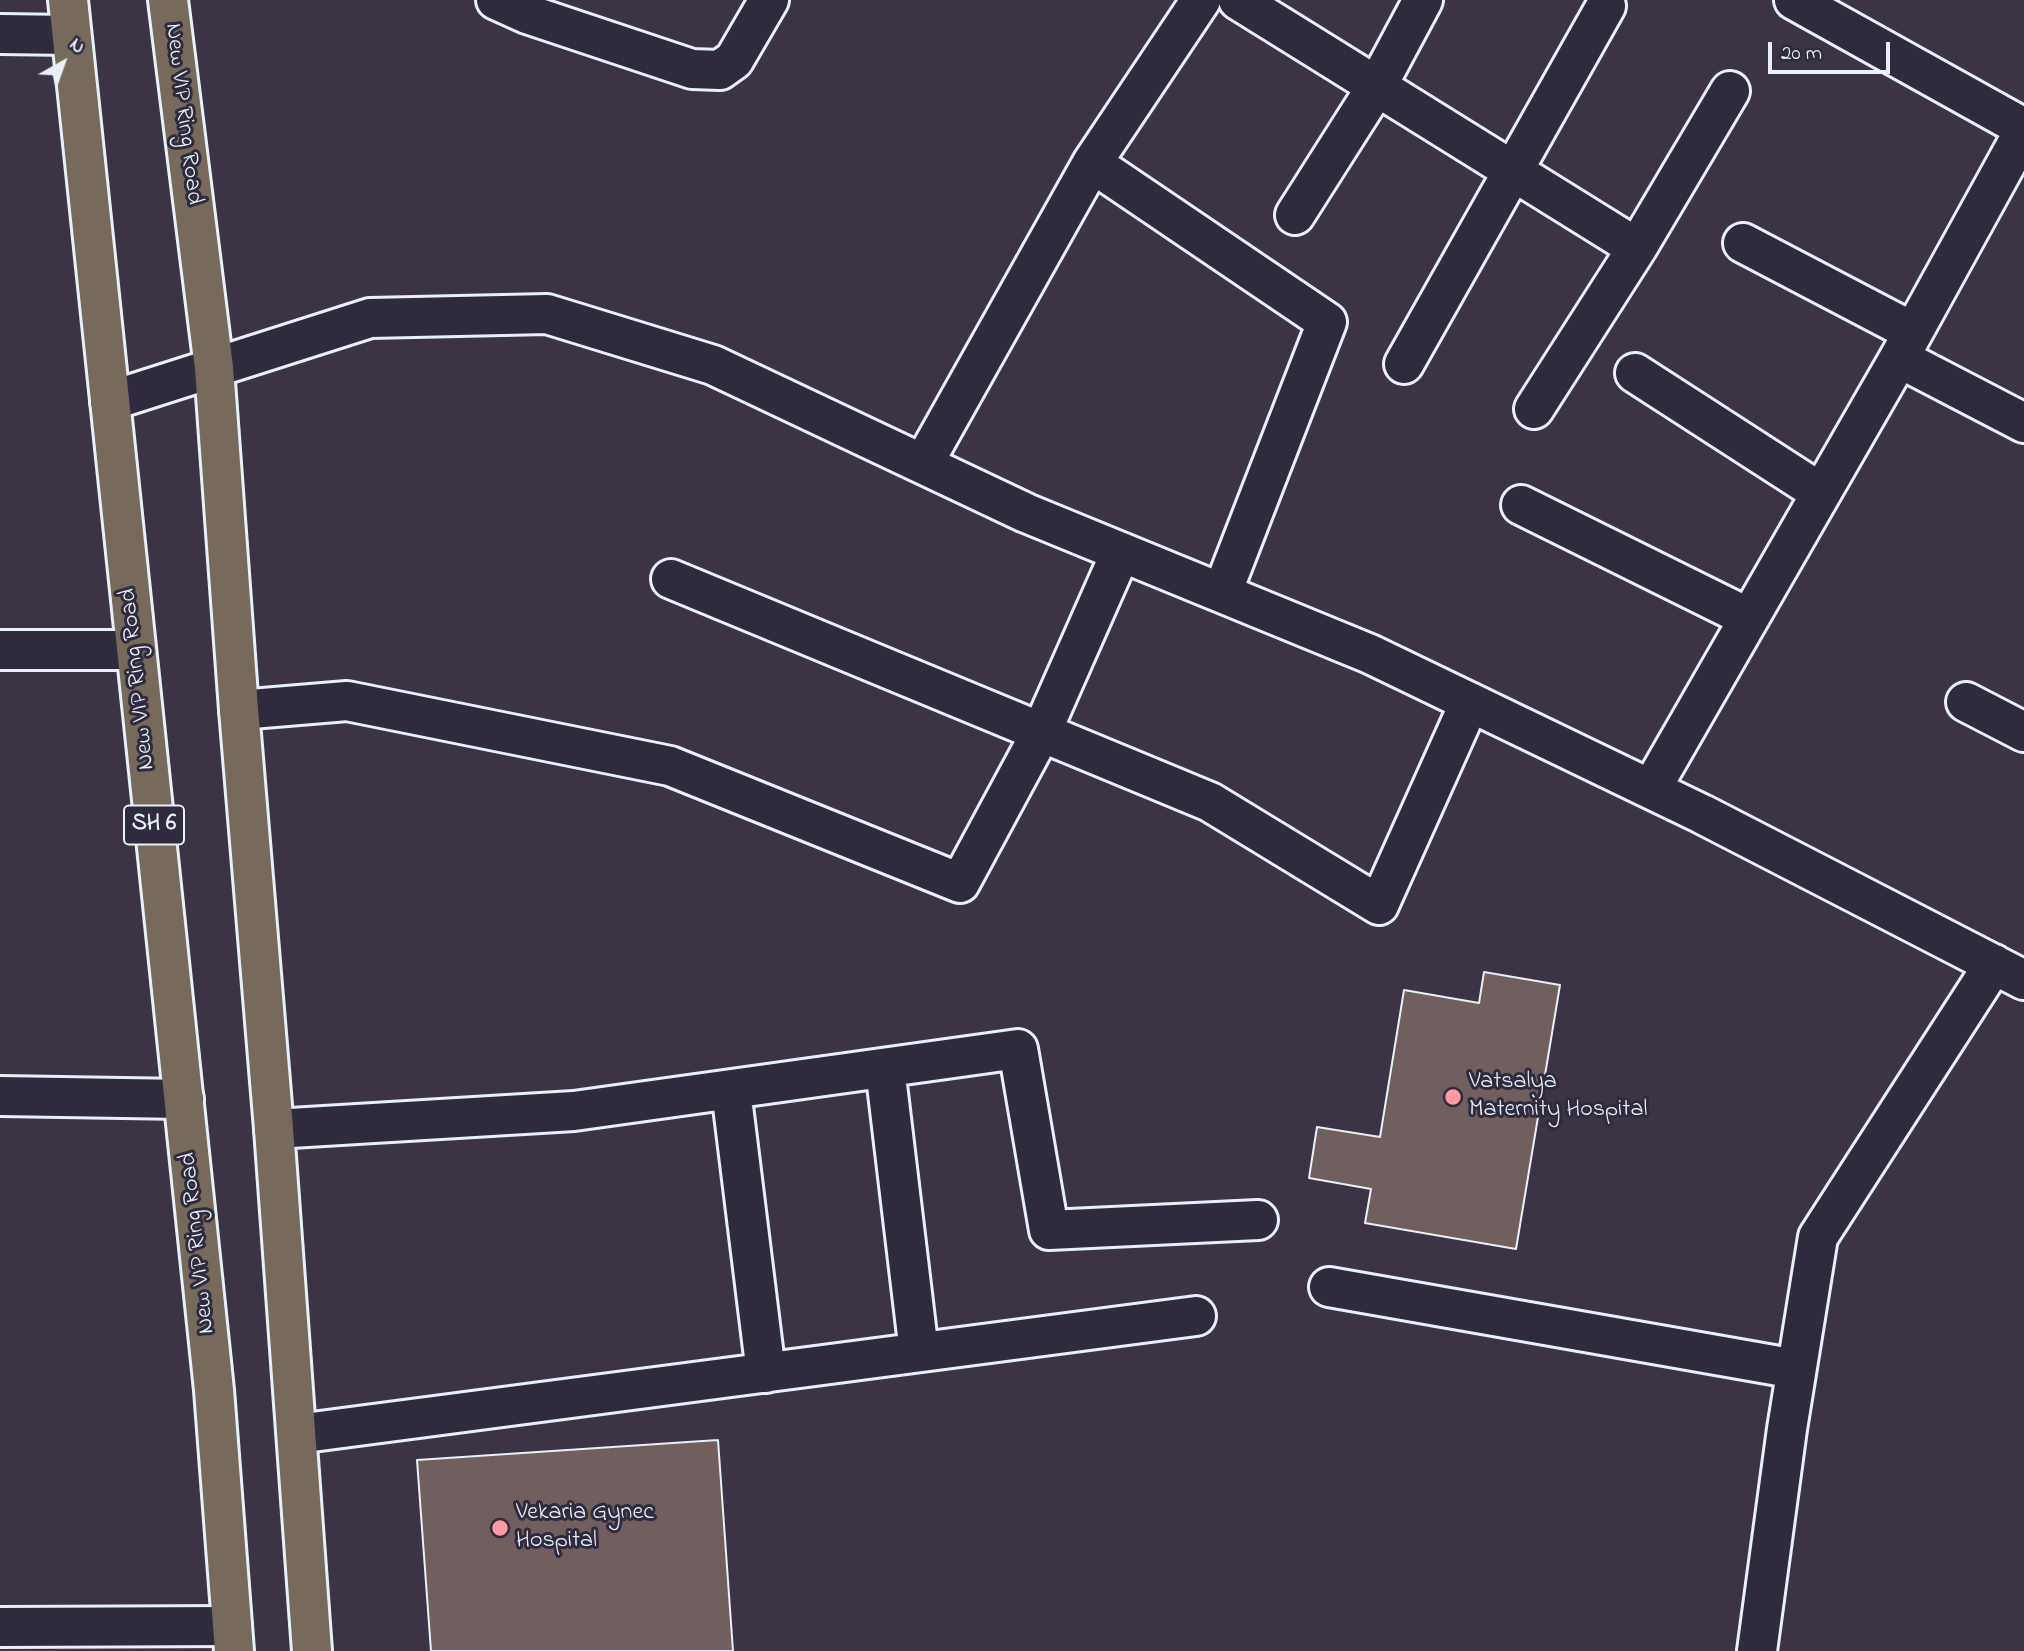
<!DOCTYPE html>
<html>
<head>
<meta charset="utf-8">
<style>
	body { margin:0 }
	#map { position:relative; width:2024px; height:1651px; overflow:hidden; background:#3c3444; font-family:"Indie Flower",sans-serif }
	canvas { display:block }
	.north { position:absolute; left:28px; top:28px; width:70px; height:70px; -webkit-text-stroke:5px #2f2a3d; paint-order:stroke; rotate:40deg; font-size:19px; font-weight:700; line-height:28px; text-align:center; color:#e8f1f8 }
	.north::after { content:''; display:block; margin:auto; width:24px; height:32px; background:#e8f1f8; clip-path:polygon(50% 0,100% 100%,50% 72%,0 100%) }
	.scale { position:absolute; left:1768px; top:42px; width:122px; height:32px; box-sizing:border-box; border:4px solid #e8f1f8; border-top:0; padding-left:9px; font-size:21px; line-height:24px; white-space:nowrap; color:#e8f1f8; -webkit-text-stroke:5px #2f2a3d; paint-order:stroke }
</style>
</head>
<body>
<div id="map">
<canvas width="2024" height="1651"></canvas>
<div class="north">N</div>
<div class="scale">20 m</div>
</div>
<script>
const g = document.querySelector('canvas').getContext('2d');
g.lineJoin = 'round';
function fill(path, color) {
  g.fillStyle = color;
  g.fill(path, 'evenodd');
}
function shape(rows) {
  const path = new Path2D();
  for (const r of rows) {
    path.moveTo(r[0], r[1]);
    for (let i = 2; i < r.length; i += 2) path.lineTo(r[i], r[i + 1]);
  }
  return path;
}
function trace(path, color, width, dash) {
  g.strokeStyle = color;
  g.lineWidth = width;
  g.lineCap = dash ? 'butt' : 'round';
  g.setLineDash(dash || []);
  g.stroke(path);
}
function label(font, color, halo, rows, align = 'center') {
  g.font = font + ' "Indie Flower",sans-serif';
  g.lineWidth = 6;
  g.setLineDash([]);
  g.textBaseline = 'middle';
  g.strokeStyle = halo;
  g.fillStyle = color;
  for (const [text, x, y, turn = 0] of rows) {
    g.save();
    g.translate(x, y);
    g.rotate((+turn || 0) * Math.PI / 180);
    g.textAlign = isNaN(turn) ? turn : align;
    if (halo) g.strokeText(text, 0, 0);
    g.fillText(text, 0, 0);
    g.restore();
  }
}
const building = shape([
	[1484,972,1560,985,1516,1249,1365,1223,1371,1189,1309,1178,1317,1127,1380,1137,1404,990,1479,1003,1484,972],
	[718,1440,733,1651,431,1651,417,1460,718,1440]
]);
fill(building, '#715e5e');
trace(building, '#e8f1f8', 2);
const minor = shape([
	[496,0,527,14,692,69,720,70,734,60,769,0],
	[1201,0,1092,163,1327,322,1222,593],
	[1238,0,1637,248],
	[1794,0,2024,128],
	[0,34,71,35],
	[1295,215,1377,86,1423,0],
	[1743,243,1913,332],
	[1899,358,2024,131],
	[1404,364,1606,6],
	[1635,373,1821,493],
	[110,401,370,318,547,314,713,365,1026,513,1370,654,1702,814,2024,980],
	[1534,409,1637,248,1730,91],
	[923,464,1092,163],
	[1521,505,1749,618],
	[671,579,1210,802,1379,905,1470,702],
	[0,650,136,650],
	[1966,702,2024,732],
	[239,710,347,701,670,766,960,883,1041,733,1121,552],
	[1651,789,1899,358,2024,423],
	[885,1068,919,1352],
	[731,1090,766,1373],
	[0,1096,184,1099],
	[274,1129,574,1111,1018,1049,1049,1230,1258,1220],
	[1329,1287,1796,1369],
	[297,1434,1196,1316],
	[0,1627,232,1626],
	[1757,1651,1787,1429,1818,1237,1994,964]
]);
const major = shape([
	[68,0,214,1390,234,1651],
	[168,0,214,368,239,710,274,1129,312,1651]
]);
trace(minor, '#e8f1f8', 44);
trace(major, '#e8f1f8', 44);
trace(minor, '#2f2a3d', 38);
trace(major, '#77695c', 38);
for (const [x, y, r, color] of [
	[1453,1097,9,"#ff9aa2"],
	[500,1528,9,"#ff9aa2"]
]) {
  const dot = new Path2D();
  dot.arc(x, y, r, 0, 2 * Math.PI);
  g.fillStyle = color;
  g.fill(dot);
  trace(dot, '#2f2a3d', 2.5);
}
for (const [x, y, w] of [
	[154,825,60]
]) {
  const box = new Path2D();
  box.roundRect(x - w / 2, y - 19.5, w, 39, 5);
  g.fillStyle = '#2f2a3d';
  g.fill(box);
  trace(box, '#e8f1f8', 2);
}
label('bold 23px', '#e8f1f8', null, [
	["SH 6",154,825]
]);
label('24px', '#e8f1f8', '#2f2a3d', [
	["New VIP Ring Road",182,114,83],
	["New VIP Ring Road",139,679,-96],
	["New VIP Ring Road",199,1243,-96]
]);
label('24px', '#e8f1f8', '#2f2a3d', [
	["Vatsalya",1469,1083],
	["Maternity Hospital",1469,1111],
	["Vekaria Gynec",516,1514],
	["Hospital",516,1542]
], 'left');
</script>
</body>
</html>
